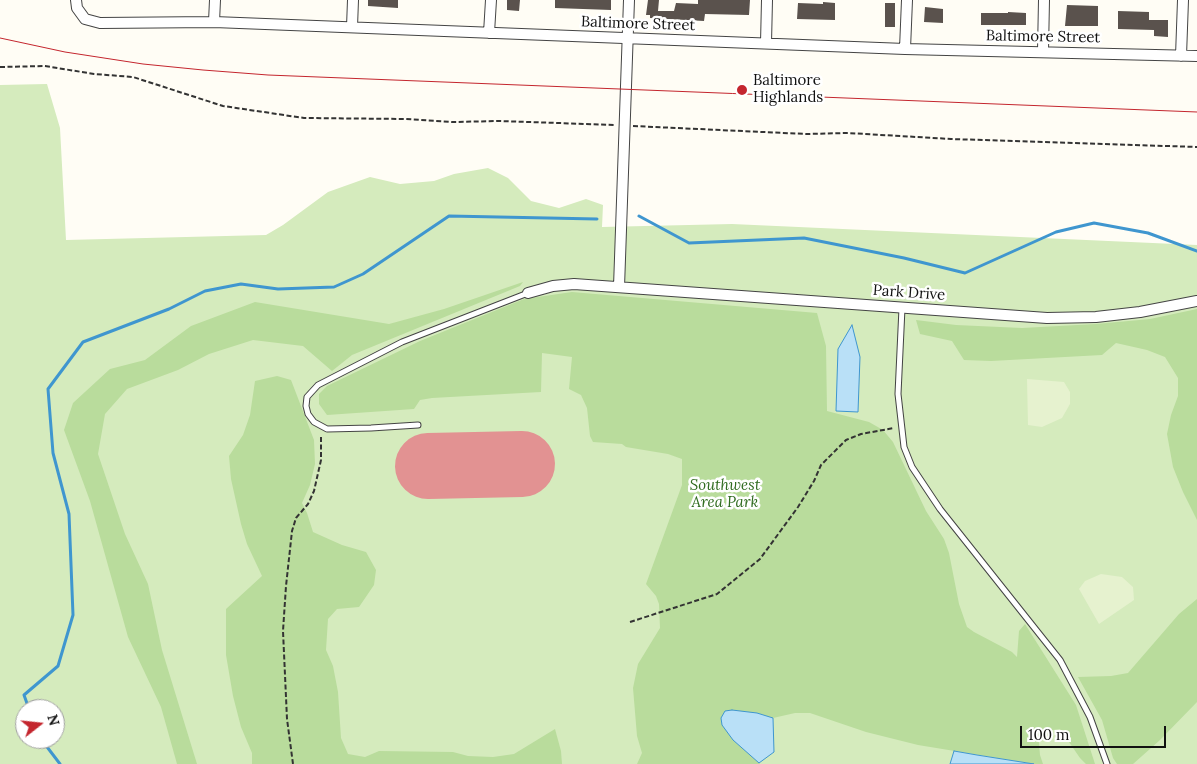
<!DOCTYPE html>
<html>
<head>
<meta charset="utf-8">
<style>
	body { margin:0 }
	#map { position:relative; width:1197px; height:764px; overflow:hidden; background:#fffdf5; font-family:Lora,serif }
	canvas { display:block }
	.north { position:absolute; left:15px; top:699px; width:50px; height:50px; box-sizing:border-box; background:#fff; border:1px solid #a0a0a0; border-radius:50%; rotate:74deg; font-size:14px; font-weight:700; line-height:20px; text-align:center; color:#111 }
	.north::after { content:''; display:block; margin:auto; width:18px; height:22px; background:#c4262e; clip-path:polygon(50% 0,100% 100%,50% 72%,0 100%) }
	.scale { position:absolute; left:1020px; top:726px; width:146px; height:22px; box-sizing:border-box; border:2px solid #111; border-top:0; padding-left:6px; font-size:15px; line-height:18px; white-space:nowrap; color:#111; -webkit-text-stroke:4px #fff; paint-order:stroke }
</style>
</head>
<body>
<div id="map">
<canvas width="1197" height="764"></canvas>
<div class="north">N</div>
<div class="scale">100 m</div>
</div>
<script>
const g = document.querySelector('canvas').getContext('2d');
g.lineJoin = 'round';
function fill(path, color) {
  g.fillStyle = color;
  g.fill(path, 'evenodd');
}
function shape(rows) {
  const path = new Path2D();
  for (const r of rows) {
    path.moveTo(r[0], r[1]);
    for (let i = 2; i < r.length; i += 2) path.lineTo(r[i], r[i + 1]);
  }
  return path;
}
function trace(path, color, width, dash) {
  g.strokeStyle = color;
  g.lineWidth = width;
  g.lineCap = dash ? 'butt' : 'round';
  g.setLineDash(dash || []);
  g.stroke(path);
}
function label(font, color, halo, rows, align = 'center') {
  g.font = font + ' Lora,serif';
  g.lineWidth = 5;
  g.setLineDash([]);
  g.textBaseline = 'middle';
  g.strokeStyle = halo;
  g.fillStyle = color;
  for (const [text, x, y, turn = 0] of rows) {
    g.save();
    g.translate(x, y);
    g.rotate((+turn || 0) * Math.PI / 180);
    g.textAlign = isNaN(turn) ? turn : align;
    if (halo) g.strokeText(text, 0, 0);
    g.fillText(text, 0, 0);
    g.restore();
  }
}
fill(shape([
	[47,84,60,128,66,240,266,235,283,225,328,192,370,177,400,184,434,181,454,174,488,168,508,178,531,201,559,208,586,199,603,205,602,227,732,224,1197,245,1197,764,0,764,0,85],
	[25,709,55,709,55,739,25,739]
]), '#d5ebbd');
fill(shape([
	[523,282,520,286,352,355,332,371,303,346,253,340,209,354,178,370,127,389,105,414,98,454,125,534,148,584,162,650,197,764,177,764,161,707,128,637,90,501,64,430,73,403,110,369,145,360,191,326,255,302,389,324,444,309],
	[572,292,817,313,826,346,827,411,869,422,883,430,893,442,926,511,944,539,949,553,959,604,967,627,974,632,1012,652,1017,657,1019,631,1025,624,1076,705,1095,764,1086,764,1080,758,1060,729,1038,732,1040,755,1043,764,1034,764,918,745,866,732,810,713,795,713,773,718,757,713,733,740,760,764,637,764,642,753,637,736,633,688,638,664,660,628,659,604,656,596,646,584,682,485,682,459,668,454,626,447,622,444,593,442,590,436,587,408,581,395,569,389,572,357,542,353,541,392,432,398,420,400,414,409,327,415,319,404,319,394,327,386,420,341,524,299],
	[1197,309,1197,520,1183,492,1173,467,1167,434,1171,415,1178,396,1178,378,1165,357,1147,350,1116,343,1102,355,991,361,964,360,952,341,920,334,916,320,956,325,1022,328,1096,324,1150,319],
	[277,376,291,380,314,440,315,464,310,485,302,503,307,513,313,532,342,545,366,552,376,570,374,585,359,607,337,609,328,619,326,650,333,666,338,692,341,738,348,754,365,757,379,751,453,752,468,756,493,757,514,754,555,729,561,751,562,764,252,764,252,753,241,727,233,696,226,655,226,609,262,576,247,544,241,524,231,479,229,456,243,435,250,415,255,381],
	[1197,599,1197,702,1160,740,1133,764,1117,764,1113,758,1102,720,1078,677,1111,676,1128,673,1179,614]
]), '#b9dc9c');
fill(shape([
	[1027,379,1064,382,1070,392,1070,404,1062,418,1042,427,1028,425],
	[1101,574,1122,577,1133,587,1134,600,1099,624,1079,589,1085,581]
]), '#e6f2cf');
const water = shape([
	[852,325,860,357,858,412,836,411,838,349,852,325],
	[732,710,757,713,773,718,774,752,759,763,733,740,722,725,721,718,725,711,732,710],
	[954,751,977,755,1034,764,950,764,954,751]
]);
fill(water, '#b9e0f7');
trace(water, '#3f96cf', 1);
trace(shape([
	[639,216,689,243,804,238,904,258,965,273,1056,232,1094,223,1148,233,1197,251],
	[29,709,24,695,58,666,73,615,69,514,53,453,48,389,83,342,169,309,205,291,241,284,278,289,334,287,363,274,449,216,597,219],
	[41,739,60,764]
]), '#3f96cf', 3);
trace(shape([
	[428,466,522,464]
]), '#e29292', 66);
fill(shape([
	[368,0,398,0,398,8,368,6],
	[507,0,520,0,519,11,507,10],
	[555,0,611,0,611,10,555,8],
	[648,0,659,0,658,11,674,11,676,3,698,4,698,0,750,0,749,15,705,14,704,21,650,18,650,15,646,15],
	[823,2,835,3,835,20,797,19,798,3,823,4],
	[885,3,895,3,895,27,885,27],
	[1067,5,1098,6,1098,26,1065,26],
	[925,7,943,9,943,23,924,22],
	[1118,11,1149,12,1149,20,1168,20,1168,37,1154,36,1154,30,1118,29],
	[1008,12,1026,13,1026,25,981,25,981,13,1008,13]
]), '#5a524d');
const lane = shape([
	[902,308,898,394,904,447,912,467,940,509,1060,660,1090,717,1107,764],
	[418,425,371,428,327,429,314,422,308,414,306,406,307,397,318,385,402,342,528,293]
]);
const street = shape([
	[76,0,77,8,85,19,100,23,214,22,905,49,1197,56],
	[214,22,215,0],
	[352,27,353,0],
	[489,33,491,0],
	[766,43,767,0],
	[905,49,907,0],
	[1043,51,1044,0],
	[1181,56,1183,0],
	[619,287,629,0],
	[528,293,553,286,574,284,1047,318,1096,317,1140,312,1197,301]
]);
trace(lane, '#444', 7);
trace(street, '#444', 12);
trace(shape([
	[0,67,45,66,94,74,133,77,223,106,304,118,406,119,453,122,499,121,616,125],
	[633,126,806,134,848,133,951,139,1197,147],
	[630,622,717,594,760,559,798,507,814,481,821,465,846,440,861,434,894,428],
	[293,764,287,719,283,631,286,586,292,531,296,518,308,504,314,491,321,460,321,435]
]), '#333', 2, [5, 2.5]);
trace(lane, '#fff', 5);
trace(street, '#fff', 10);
trace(shape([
	[0,38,65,52,143,64,203,70,268,75,1197,112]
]), '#c4262e', 1);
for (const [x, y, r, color] of [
	[742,90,6,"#c4262e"]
]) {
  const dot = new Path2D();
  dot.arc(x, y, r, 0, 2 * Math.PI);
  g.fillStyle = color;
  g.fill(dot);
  trace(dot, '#fff', 2);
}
label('15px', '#111', '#fff', [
	["Baltimore Street",638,24,2],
	["Baltimore Street",1043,37,1],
	["Park Drive",909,293,4]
]);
label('15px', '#111', '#fff', [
	["Baltimore",753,81],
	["Highlands",753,98]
], 'left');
label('italic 15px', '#2f6b1f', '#fff', [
	["Southwest",725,486],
	["Area Park",725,503]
]);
</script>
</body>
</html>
